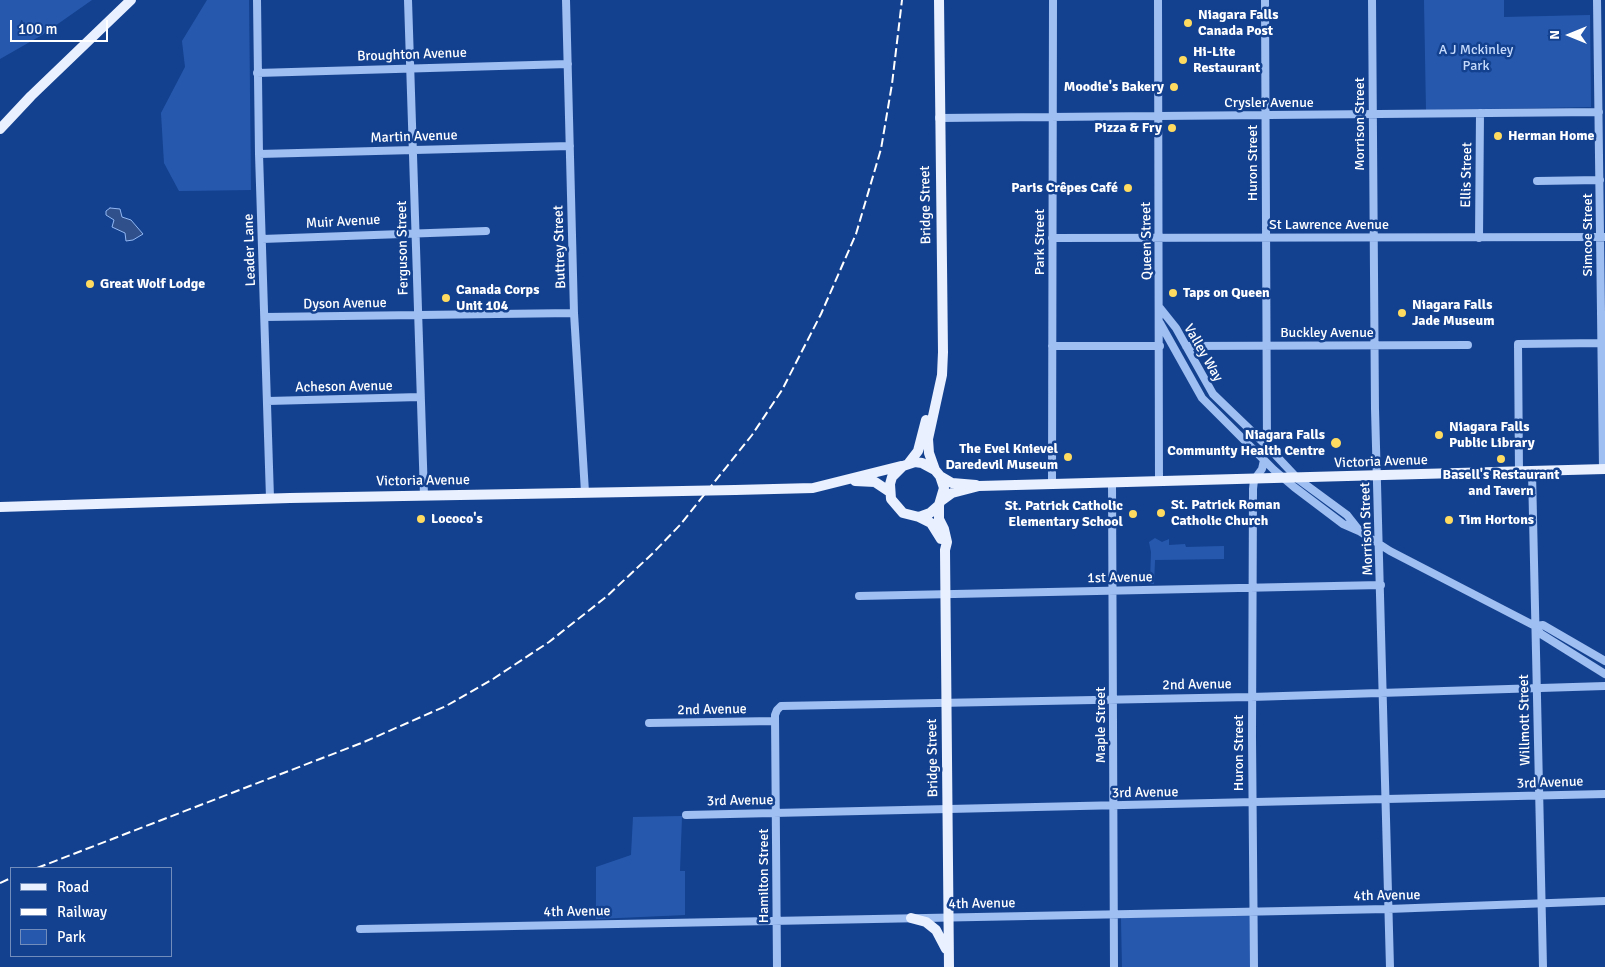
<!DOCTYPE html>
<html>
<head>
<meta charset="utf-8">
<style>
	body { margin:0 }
	#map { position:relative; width:1605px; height:967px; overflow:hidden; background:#14418f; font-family:Signika,sans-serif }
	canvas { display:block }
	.legend { position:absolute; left:10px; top:867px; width:162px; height:90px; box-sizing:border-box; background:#14418f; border:1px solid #728dbc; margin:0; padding:6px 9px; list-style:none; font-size:15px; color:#fff }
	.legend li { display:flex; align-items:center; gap:10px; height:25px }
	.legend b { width:25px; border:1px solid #728dbc }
	.north { position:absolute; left:1545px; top:10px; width:50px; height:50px; -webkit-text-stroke:4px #14418f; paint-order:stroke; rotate:270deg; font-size:14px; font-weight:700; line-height:20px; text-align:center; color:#fff }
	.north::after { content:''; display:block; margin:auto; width:18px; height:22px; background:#fff; clip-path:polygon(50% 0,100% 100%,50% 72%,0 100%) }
	.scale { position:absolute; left:10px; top:20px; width:98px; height:22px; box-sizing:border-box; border:2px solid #fff; border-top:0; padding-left:6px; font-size:15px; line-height:18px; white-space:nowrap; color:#fff; -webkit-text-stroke:4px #14418f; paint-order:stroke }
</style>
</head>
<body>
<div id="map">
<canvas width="1605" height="967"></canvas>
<ul class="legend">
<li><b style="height:6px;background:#e9f0ff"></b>Road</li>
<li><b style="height:6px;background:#fff"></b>Railway</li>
<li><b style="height:14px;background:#2659ae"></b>Park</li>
</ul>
<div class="north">N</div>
<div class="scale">100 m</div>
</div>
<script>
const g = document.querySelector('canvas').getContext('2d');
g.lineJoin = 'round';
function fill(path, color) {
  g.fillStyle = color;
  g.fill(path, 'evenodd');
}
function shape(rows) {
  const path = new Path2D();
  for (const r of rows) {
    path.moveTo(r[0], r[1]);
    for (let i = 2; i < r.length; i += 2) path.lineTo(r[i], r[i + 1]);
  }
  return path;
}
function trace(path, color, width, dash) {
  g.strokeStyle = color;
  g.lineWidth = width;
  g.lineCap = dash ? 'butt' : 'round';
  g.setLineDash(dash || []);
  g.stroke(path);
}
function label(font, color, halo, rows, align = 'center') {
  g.font = font + ' Signika,sans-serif';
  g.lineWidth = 5;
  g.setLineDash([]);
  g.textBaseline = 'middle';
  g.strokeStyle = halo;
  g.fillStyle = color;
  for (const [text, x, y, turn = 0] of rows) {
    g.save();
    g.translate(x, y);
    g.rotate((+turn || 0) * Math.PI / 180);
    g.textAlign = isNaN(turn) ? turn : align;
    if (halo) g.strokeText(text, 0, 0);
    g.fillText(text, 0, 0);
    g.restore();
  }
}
fill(shape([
	[0,0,92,0,42,35,0,59],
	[207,0,249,0,251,190,179,191,164,163,161,113,185,67,182,41],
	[1424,0,1504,0,1504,17,1590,15,1591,107,1426,110],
	[1155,538,1162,542,1169,539,1169,545,1185,544,1186,547,1224,546,1224,559,1155,560,1154,584,1150,584,1151,552,1149,542],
	[682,816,680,871,685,871,685,915,596,919,596,867,631,855,633,817],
	[1251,915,1252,967,1122,967,1121,918]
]), '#2659ae');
const water = shape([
	[110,208,120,209,122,217,131,220,143,234,133,240,126,241,125,233,112,227,114,220,106,215,106,211,110,208]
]);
fill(water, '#2f508b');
trace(water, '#91b8f4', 1);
trace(shape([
	[257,0,259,154,270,498],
	[408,0,424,495],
	[566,0,574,313,585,492],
	[1158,0,1159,482],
	[1265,0,1267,446],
	[1372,0,1375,409,1390,967],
	[1597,0,1603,469],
	[257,73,568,64],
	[939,118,1599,112],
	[259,154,570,146],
	[1537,181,1600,180],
	[1052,238,1605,237],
	[1479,238,1480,113],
	[262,239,486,231],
	[1160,308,1176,328,1213,394,1267,446,1298,479,1347,515,1358,529],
	[265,317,574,313],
	[1160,323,1202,398,1274,470,1294,487,1343,524,1359,531,1390,551,1535,626,1543,625,1605,661],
	[1052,346,1160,346],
	[1186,346,1468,345],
	[268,401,420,397],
	[1519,472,1518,344,1601,343],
	[1532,472,1543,967],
	[1112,482,1114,967],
	[1052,484,1053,0],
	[859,596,1381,585],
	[1536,628,1541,634,1605,674],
	[649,723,775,721],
	[686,815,1605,794],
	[360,929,1388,909,1605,901],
	[777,967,775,715,777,710,781,706,1251,697,1605,686],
	[1254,967,1252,737,1253,489,1254,480,1262,469,1264,460]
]), '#9fbef1', 8);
trace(shape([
	[0,129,31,96,131,0],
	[908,464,918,451,926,420],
	[935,470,929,453,928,439,942,375,943,352,939,0],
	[940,476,952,483,976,485],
	[855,481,875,482,890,492],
	[735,490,813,488,901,466],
	[941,501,952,493,979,486,1605,469],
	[939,505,939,519,944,529,947,542,945,550,949,967],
	[0,507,290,498,630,492],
	[919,517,930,513,939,505,944,488,940,476,935,470,922,463,915,462,903,466,892,477,890,484,891,499,903,513,919,517,931,523,941,539],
	[911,918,926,922,936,930,946,949]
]), '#e9f0ff', 10);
trace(shape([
	[37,868,364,742,446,706,493,679,549,642,606,597,652,554,680,525,752,435,782,390,821,314,856,234,881,149,892,84,902,0],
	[0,883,11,878]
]), '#fff', 2, [9, 4]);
trace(shape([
	[630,492,735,490]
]), '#e9f0ff', 10);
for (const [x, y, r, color] of [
	[1188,23,5,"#ffdc5f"],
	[1183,60,5,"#ffdc5f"],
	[1174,87,5,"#ffdc5f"],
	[1172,128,5,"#ffdc5f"],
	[1498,136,5,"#ffdc5f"],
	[1128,188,5,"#ffdc5f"],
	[90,284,5,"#ffdc5f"],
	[1173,293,5,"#ffdc5f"],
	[446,298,5,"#ffdc5f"],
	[1402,313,5,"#ffdc5f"],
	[1439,435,5,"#ffdc5f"],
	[1336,443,6,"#ffdc5f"],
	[1068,457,5,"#ffdc5f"],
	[1501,459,5,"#ffdc5f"],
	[1161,513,5,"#ffdc5f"],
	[1133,514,5,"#ffdc5f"],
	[421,519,5,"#ffdc5f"],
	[1449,520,5,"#ffdc5f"]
]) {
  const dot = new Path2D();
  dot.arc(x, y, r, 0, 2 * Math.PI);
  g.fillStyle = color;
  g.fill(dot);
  trace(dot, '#14418f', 2);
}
label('bold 14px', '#fff', '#14418f', [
	["Niagara Falls",1198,15],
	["Canada Post",1198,31],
	["Hi-Lite",1193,52],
	["Restaurant",1193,68],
	["Moodie's Bakery",1164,87,"right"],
	["Pizza & Fry",1162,128,"right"],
	["Herman Home",1508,136],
	["Paris Crêpes Café",1118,188,"right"],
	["Great Wolf Lodge",100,284],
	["Canada Corps",456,290],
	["Unit 104",456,306],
	["Taps on Queen",1183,293],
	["Niagara Falls",1412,305],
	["Jade Museum",1412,321],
	["Niagara Falls",1449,427],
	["Public Library",1449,443],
	["Niagara Falls",1325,435,"right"],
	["Community Health Centre",1325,451,"right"],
	["The Evel Knievel",1058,449,"right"],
	["Daredevil Museum",1058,465,"right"],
	["Basell's Restaurant",1501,475,"center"],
	["and Tavern",1501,491,"center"],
	["St. Patrick Roman",1171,505],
	["Catholic Church",1171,521],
	["St. Patrick Catholic",1123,506,"right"],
	["Elementary School",1123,522,"right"],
	["Lococo's",431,519],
	["Tim Hortons",1459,520]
], 'left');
label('14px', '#c6dbfc', '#14418f', [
	["A J Mckinley",1476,50],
	["Park",1476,66]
]);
label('14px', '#fff', '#14418f', [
	["Broughton Avenue",412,55,-2],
	["Crysler Avenue",1269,103],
	["Morrison Street",1360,124,-90],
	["Martin Avenue",414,137,-2],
	["Huron Street",1253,163,-90],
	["Ellis Street",1467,175,-89],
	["Bridge Street",926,205,-91],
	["Muir Avenue",343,222,-3],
	["St Lawrence Avenue",1329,225],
	["Simcoe Street",1588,235,-90],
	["Queen Street",1147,241,-91],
	["Park Street",1040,242,-90],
	["Buttrey Street",560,247,-92],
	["Ferguson Street",403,248,-91],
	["Leader Lane",250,250,-92],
	["Dyson Avenue",345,304,-1],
	["Buckley Avenue",1327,333],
	["Valley Way",1203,353,60],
	["Acheson Avenue",344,387,-1],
	["Victoria Avenue",1381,462,-2],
	["Victoria Avenue",423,481,-1],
	["Morrison Street",1367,529,-92],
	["1st Avenue",1120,578,-1],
	["2nd Avenue",1197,685,-1],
	["2nd Avenue",712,710,-1],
	["Willmott Street",1525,720,-91],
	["Maple Street",1101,725,-90],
	["Huron Street",1239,753,-90],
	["Bridge Street",933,758,-91],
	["3rd Avenue",1550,783,-2],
	["3rd Avenue",1145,793,-1],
	["3rd Avenue",740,801,-1],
	["Hamilton Street",764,876,-90],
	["4th Avenue",1387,896,-1],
	["4th Avenue",982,904,-1],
	["4th Avenue",577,912,-1]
]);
</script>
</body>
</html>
